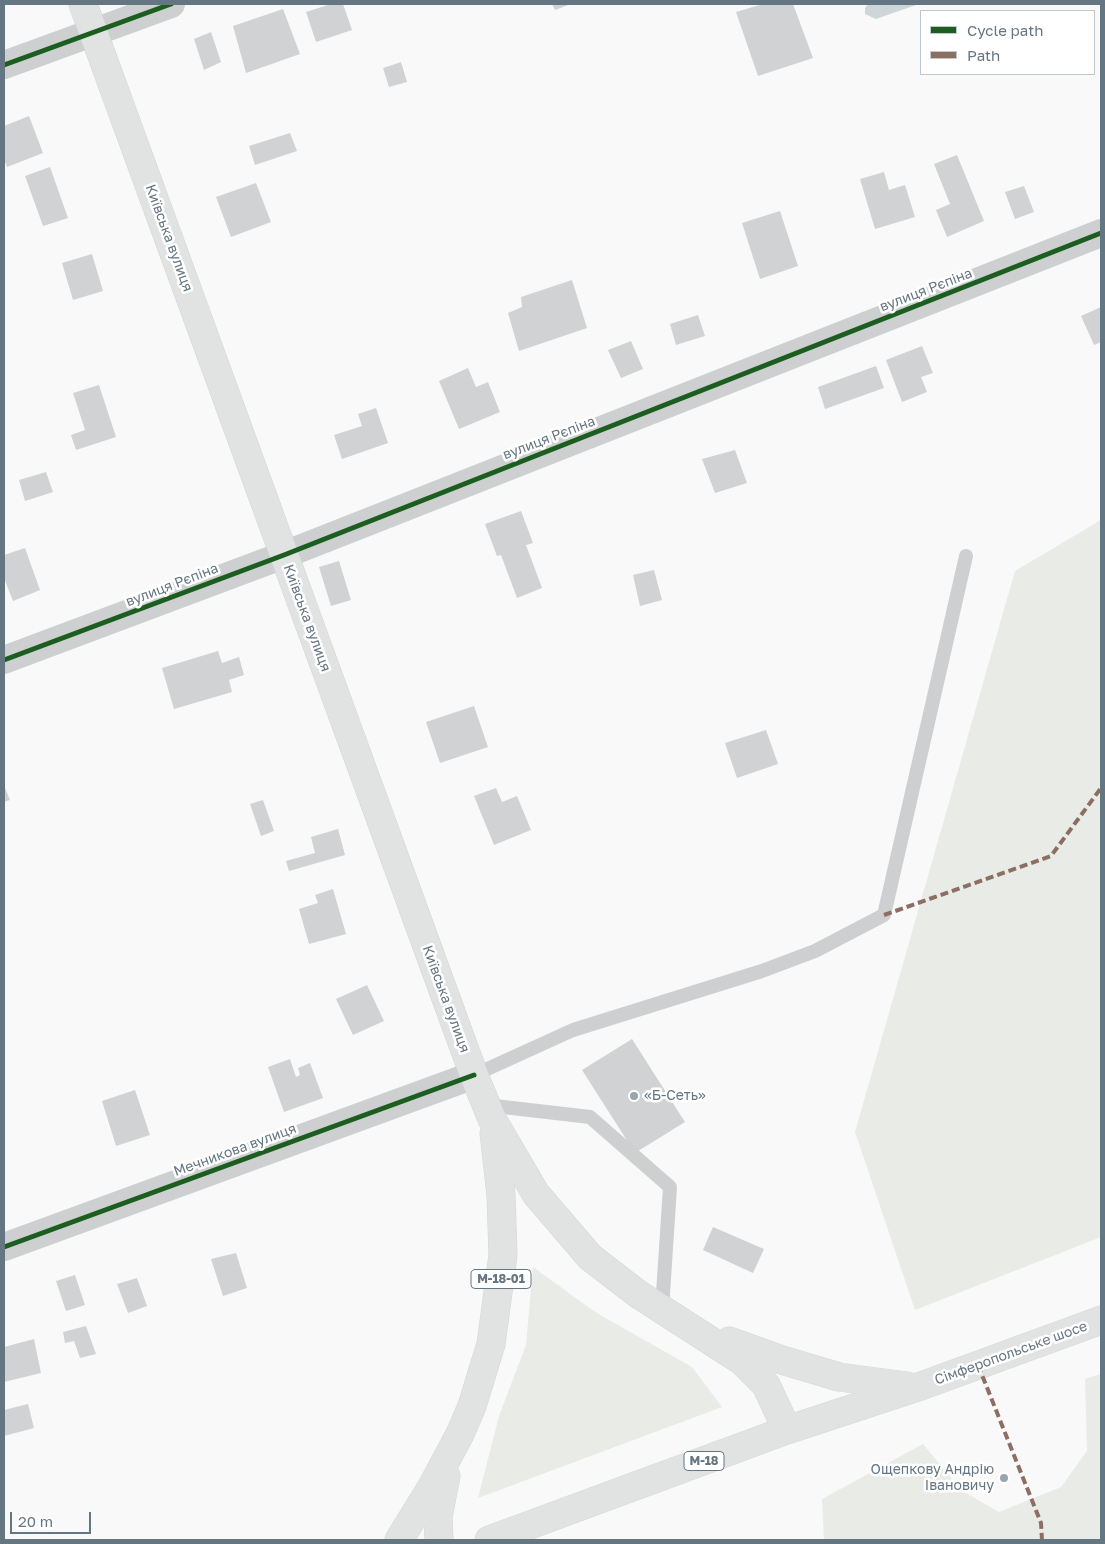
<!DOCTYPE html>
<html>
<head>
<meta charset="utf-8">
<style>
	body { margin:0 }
	#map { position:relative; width:1105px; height:1544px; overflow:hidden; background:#f9f9f9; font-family:"Golos Text",sans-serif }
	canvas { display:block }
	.frame { position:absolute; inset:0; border:5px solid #657683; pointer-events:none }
	.legend { position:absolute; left:920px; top:10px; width:175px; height:65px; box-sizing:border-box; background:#fff; border:1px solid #c1c8cd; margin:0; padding:6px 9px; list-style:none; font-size:15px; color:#657683 }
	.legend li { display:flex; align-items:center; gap:10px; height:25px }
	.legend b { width:25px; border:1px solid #c1c8cd }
	.scale { position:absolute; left:10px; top:1512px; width:81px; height:22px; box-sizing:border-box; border:2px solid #657683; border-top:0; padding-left:6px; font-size:15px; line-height:18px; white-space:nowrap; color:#657683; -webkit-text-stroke:4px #fff; paint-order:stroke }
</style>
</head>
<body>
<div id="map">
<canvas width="1105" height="1544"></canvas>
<div class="frame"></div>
<ul class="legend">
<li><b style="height:6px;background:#1b5e20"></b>Cycle path</li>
<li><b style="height:6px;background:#8d6e63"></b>Path</li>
</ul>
<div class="scale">20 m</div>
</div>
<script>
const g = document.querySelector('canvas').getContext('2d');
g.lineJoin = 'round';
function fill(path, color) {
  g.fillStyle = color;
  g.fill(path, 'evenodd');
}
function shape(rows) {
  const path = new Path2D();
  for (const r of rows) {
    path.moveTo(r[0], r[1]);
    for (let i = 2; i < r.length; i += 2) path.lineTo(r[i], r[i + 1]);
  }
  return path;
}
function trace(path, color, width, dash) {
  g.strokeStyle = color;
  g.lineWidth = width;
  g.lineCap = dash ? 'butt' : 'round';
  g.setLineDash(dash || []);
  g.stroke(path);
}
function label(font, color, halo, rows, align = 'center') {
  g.font = font + ' "Golos Text",sans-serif';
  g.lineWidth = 5;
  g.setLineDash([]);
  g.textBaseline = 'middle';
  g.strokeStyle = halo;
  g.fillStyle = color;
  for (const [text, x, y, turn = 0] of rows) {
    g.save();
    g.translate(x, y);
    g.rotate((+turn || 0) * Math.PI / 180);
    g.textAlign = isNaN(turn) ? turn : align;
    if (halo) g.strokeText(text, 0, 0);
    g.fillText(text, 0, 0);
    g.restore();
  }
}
fill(shape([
	[1101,520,1101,1237,915,1310,855,1132,1015,571],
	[533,1267,595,1312,692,1367,722,1407,478,1498,499,1416,526,1345],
	[1101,1374,1101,1540,824,1540,822,1499,923,1444,961,1490,999,1512,1061,1487,1087,1451,1085,1379]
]), '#e8ebe6');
fill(shape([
	[868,4,916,4,916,5,876,19,865,14,865,8]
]), '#ced6d9');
fill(shape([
	[331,4,343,4,352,30,316,42,306,12],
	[552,4,571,4,555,10],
	[763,4,793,4,813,58,758,76,736,12],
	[283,9,300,54,246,73,233,26],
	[211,32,221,62,204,70,194,39],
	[401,62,407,82,389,87,383,68],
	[29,116,43,153,7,167,4,159,4,126],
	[290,133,297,151,255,165,249,146],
	[957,155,984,221,947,237,936,210,950,204,934,164],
	[50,167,68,218,43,226,25,176],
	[884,172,889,190,905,185,915,217,875,229,860,179],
	[256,183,271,222,231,237,216,197],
	[1024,186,1034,212,1015,219,1005,192],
	[780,211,798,266,760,279,742,223],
	[92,254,103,291,73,300,62,263],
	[572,280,587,328,519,351,508,313,522,307,521,297],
	[1101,307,1101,342,1094,345,1081,316],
	[698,315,705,336,676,345,670,324],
	[631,341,643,369,621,378,608,350],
	[922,346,933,373,921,377,927,392,902,402,886,360],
	[876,366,884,388,825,409,818,387],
	[468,368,476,387,488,382,500,412,459,429,439,381],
	[99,385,116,437,76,450,71,435,85,430,73,393],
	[376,408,388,443,342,459,334,435,362,426,358,414],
	[735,450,747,483,715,493,702,459],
	[46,472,53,492,25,501,19,480],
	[521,511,533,543,526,545,542,588,517,598,501,555,497,556,485,524],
	[25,548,40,590,13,601,4,578,4,555],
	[339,561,351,600,331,606,319,567],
	[654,570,662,600,640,606,633,575],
	[218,651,222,663,239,657,244,675,229,680,232,692,174,709,162,668],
	[474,706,488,747,440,763,426,722],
	[766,730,778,764,737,778,725,743],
	[4,785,10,800,4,802],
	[496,788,502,802,517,796,531,830,494,845,474,796],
	[263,800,274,831,261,836,250,804],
	[338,829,345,855,289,871,286,861,315,853,311,837],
	[333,889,346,934,309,944,299,909,318,903,315,895],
	[367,985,384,1021,353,1035,336,999],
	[632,1039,685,1122,635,1153,582,1070],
	[290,1059,296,1077,300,1075,298,1068,310,1063,323,1098,284,1112,268,1067],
	[135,1090,150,1135,116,1146,102,1101],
	[713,1227,764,1249,753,1273,703,1250],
	[236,1253,247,1288,223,1296,211,1259],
	[75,1275,85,1305,66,1311,56,1281],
	[137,1278,147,1306,128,1313,117,1284],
	[86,1326,96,1354,80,1358,74,1341,65,1343,63,1332],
	[34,1339,41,1373,4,1382,4,1347],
	[28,1404,34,1428,4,1436,4,1410]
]), '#d0d2d3');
const highway = shape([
	[83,4,474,1075,492,1119,536,1194,590,1257,638,1294,742,1361,766,1385,787,1430],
	[729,1341,782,1360,839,1377,907,1386],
	[399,1540,430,1490,460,1434,472,1406,491,1344,503,1255,501,1195,494,1133],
	[439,1540,438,1517,446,1476],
	[489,1540,787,1430,921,1386,1101,1320]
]);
trace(highway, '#d5d6d6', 29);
trace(shape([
	[474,1075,573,1030,762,971,815,951,884,915,966,556],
	[486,1105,590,1117,670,1187,662,1309]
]), '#cecfd0', 14);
trace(shape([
	[4,65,171,4],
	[4,660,284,555,1101,233],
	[4,1247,474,1075]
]), '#cecfd0', 28);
trace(highway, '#e1e2e2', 28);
trace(shape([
	[884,915,1051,856,1101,788],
	[978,1365,1041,1523,1042,1540]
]), '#8d6e63', 4, [8, 4]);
trace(shape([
	[4,65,171,4],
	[4,660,284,555,1101,233],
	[4,1247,474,1075]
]), '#1b5e20', 5);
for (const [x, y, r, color] of [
	[634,1096,5,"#99a4ac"],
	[1004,1478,5,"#99a4ac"]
]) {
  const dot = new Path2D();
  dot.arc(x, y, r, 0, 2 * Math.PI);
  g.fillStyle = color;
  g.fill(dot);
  trace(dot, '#fff', 2);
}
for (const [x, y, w] of [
	[501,1279,60],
	[704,1461,40]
]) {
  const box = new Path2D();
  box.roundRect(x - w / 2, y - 9.5, w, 19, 4);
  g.fillStyle = '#fff';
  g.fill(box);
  trace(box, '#657683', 1);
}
label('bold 12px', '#657683', null, [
	["М-18-01",501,1279],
	["М-18",704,1461]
]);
label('14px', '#657683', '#fff', [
	["Київська вулиця",169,238,70],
	["вулиця Рєпіна",926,290,-21],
	["вулиця Рєпіна",549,438,-21],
	["вулиця Рєпіна",172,585,-21],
	["Київська вулиця",307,618,70],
	["Київська вулиця",446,999,70],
	["Мечникова вулиця",235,1150,-20],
	["Сімферопольське шосе",1011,1353,-20]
]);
label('14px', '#657683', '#fff', [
	["«Б-Сеть»",644,1096],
	["Ощепкову Андрію",994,1470,"right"],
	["Івановичу",994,1486,"right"]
], 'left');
</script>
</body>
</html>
